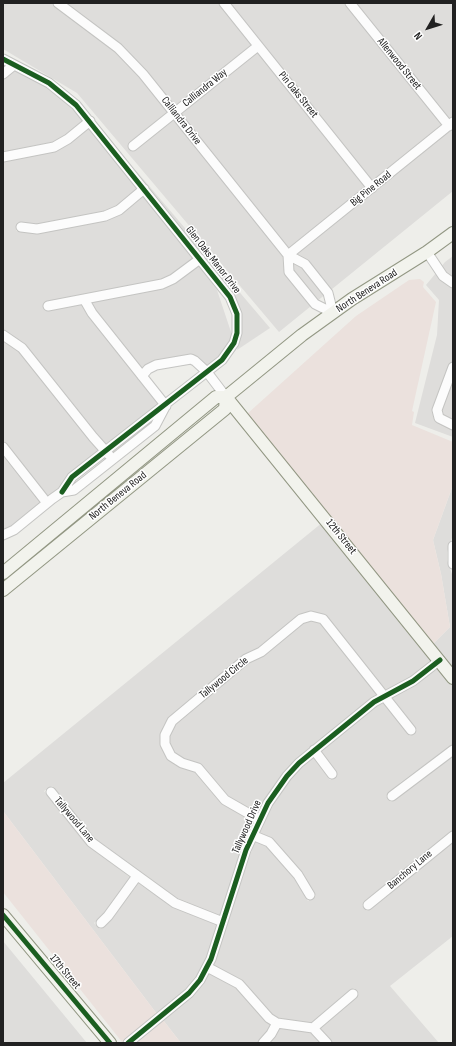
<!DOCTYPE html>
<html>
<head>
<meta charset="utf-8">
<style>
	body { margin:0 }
	#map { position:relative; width:456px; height:1046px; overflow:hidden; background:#eeeeea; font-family:"Sofia Sans Condensed",sans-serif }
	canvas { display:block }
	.frame { position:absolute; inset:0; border:4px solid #212121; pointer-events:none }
	.north { position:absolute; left:408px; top:8px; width:40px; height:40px; -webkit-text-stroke:3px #fff; paint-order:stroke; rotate:231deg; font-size:11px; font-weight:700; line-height:16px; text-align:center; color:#212121 }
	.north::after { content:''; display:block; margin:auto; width:14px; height:18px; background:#212121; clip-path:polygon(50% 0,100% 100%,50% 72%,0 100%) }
</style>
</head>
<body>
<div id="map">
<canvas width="456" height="1046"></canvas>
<div class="frame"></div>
<div class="north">N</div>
</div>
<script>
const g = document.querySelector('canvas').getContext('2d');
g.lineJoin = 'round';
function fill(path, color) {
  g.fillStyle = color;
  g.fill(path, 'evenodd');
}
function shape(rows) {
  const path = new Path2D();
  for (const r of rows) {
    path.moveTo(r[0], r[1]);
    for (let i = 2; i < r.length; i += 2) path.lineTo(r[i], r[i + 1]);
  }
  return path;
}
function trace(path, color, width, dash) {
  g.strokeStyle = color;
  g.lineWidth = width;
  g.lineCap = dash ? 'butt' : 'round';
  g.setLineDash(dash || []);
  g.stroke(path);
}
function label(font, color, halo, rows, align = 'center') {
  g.font = font + ' "Sofia Sans Condensed",sans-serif';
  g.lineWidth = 3;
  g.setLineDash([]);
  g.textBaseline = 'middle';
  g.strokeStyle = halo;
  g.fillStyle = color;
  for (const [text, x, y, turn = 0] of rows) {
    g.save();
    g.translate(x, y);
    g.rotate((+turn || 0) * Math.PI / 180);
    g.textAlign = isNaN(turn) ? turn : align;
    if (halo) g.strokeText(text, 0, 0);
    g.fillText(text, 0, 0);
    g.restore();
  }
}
fill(shape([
	[3,3,453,3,453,191,279,332,77,93,3,49],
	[15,70,46,87,61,98,84,121,66,136,53,142,3,152,3,79],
	[89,127,138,189,117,207,104,212,37,224,18,222,16,231,37,233,106,220,120,214,143,195,194,259,171,276,161,280,44,302,45,311,82,304,88,316,159,405,145,414,106,445,25,344,3,330,3,161,55,151,71,143],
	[133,167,270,328,237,350,242,323,241,312,234,294],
	[453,256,453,437,415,423,437,335,439,300,426,285,445,262],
	[199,265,217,290,232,335,230,341,219,357,208,367,197,357,185,355,155,361,143,369,96,311,91,302,163,288,175,283],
	[3,340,18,351,99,451,60,488,48,497,3,440],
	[3,454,41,503,12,526,3,531],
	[453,485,453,535,447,552,447,560,453,577,453,670,433,644,450,627,441,574,433,540],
	[323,522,433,660,411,678,386,690,326,617,319,613,307,612,298,616,259,648,243,656,168,719,163,727,160,744,168,759,175,765,195,771,222,804,254,822,242,849,220,916,190,905,168,893,94,839,52,786,44,791,87,845,131,878,105,914,94,923,100,929,112,919,138,883,173,907,217,925,207,957,196,978,186,990,157,1014,3,811,3,783],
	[310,620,320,623,378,695,284,773,265,801,258,814,225,795,201,764,184,759,175,753,169,743,169,735,175,723,249,663,303,623],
	[438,667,453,685,453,744,401,782,386,796,391,802,406,789,453,755,453,831,362,905,367,911,453,840,453,936,390,986,439,1043,333,1043,320,1028,359,994,354,988,312,1023,289,1020,279,1018,272,1014,242,980,213,965,255,841,266,846,294,878,308,901,316,896,301,872,273,840,258,833,272,804,291,778,313,757,330,780,337,774,320,751,383,701,410,736,417,730,391,696,415,685],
	[3,941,87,1043,3,1043],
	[209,973,236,987,265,1021,271,1025,263,1038,257,1043,181,1043,163,1020,192,995],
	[279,1028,310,1032,321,1043,270,1043]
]), '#dedddb');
fill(shape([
	[420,279,424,282,423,287,436,302,412,411,414,412,412,425,453,442,453,485,433,540,441,574,450,627,433,644,247,414,356,316,409,280],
	[3,811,157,1014,122,1042,3,892],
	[163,1020,181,1043,134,1043,151,1030]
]), '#ebe1dd');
const street = shape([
	[58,3,118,48,143,74,288,255,305,264,328,293,333,313],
	[224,3,372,188],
	[350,3,449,126],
	[3,59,49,83,76,105,230,297,237,314,237,333,234,343,222,360,72,477,62,492],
	[3,74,14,65],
	[133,146,258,46],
	[3,157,54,147,68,139,90,121],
	[21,227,37,229,105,216,119,210,144,189],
	[427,252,443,276,453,283],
	[288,255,453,122],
	[288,255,289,272,315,304,333,313],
	[84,299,92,313,166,406],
	[48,306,162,284,173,279,200,259],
	[3,335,22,348,93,437,109,455],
	[453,367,437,410,439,418,453,425],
	[142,376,148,369,156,365,191,359,195,361,207,372,226,397],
	[3,447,47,503],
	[3,535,14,530,52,499,62,492,74,490,155,426,165,407],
	[453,546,453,564],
	[314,750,332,774],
	[51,792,91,842,175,903,223,922],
	[392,796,453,750],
	[260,820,225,800,198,768,182,763,171,756,165,744,165,735,172,721,246,659,261,652,301,619,311,616,323,619,411,730],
	[252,835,269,842,298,875,310,895],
	[368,905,453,836],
	[101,923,108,916,137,876],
	[207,967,239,984,269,1018,277,1023,313,1028,327,1043],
	[313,1028,353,994],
	[128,1043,189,993,200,980,211,959,246,850,268,803,287,776,299,763,374,702,413,681,440,660],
	[263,1043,271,1034,277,1023]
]);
const secondary = shape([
	[226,397,453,678],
	[3,573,216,397,226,397,302,335,352,299,427,252,453,233],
	[3,590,225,409,226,397],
	[3,915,110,1043]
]);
trace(street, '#c4c4c2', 11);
trace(secondary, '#929783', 14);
trace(street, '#fcfcfc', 9);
trace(secondary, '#f2f3ed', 12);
trace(shape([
	[3,59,49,83,76,105,230,297,237,314,237,333,234,343,222,360,72,477,62,492],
	[3,915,110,1043],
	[128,1043,189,993,200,980,211,959,246,850,268,803,287,776,299,763,374,702,413,681,440,660]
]), '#1b5e20', 5);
label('11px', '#212121', '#fff', [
	["Allenwood Street",399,64,51],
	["Calliandra Way",205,88,-39],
	["Pin Oaks Street",298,95,51],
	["Calliandra Drive",181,121,52],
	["Big Pine Road",371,189,-39],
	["Glen Oaks Manor Drive",213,260,52],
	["North Beneva Road",367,291,-33],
	["North Beneva Road",118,496,-39],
	["12th Street",341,537,51],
	["Tallywood Circle",224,678,-39],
	["Tallywood Lane",74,820,50],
	["Tallywood Drive",247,827,-66],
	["Banchory Lane",410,870,-40],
	["17th Street",65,972,50]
]);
</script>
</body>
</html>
